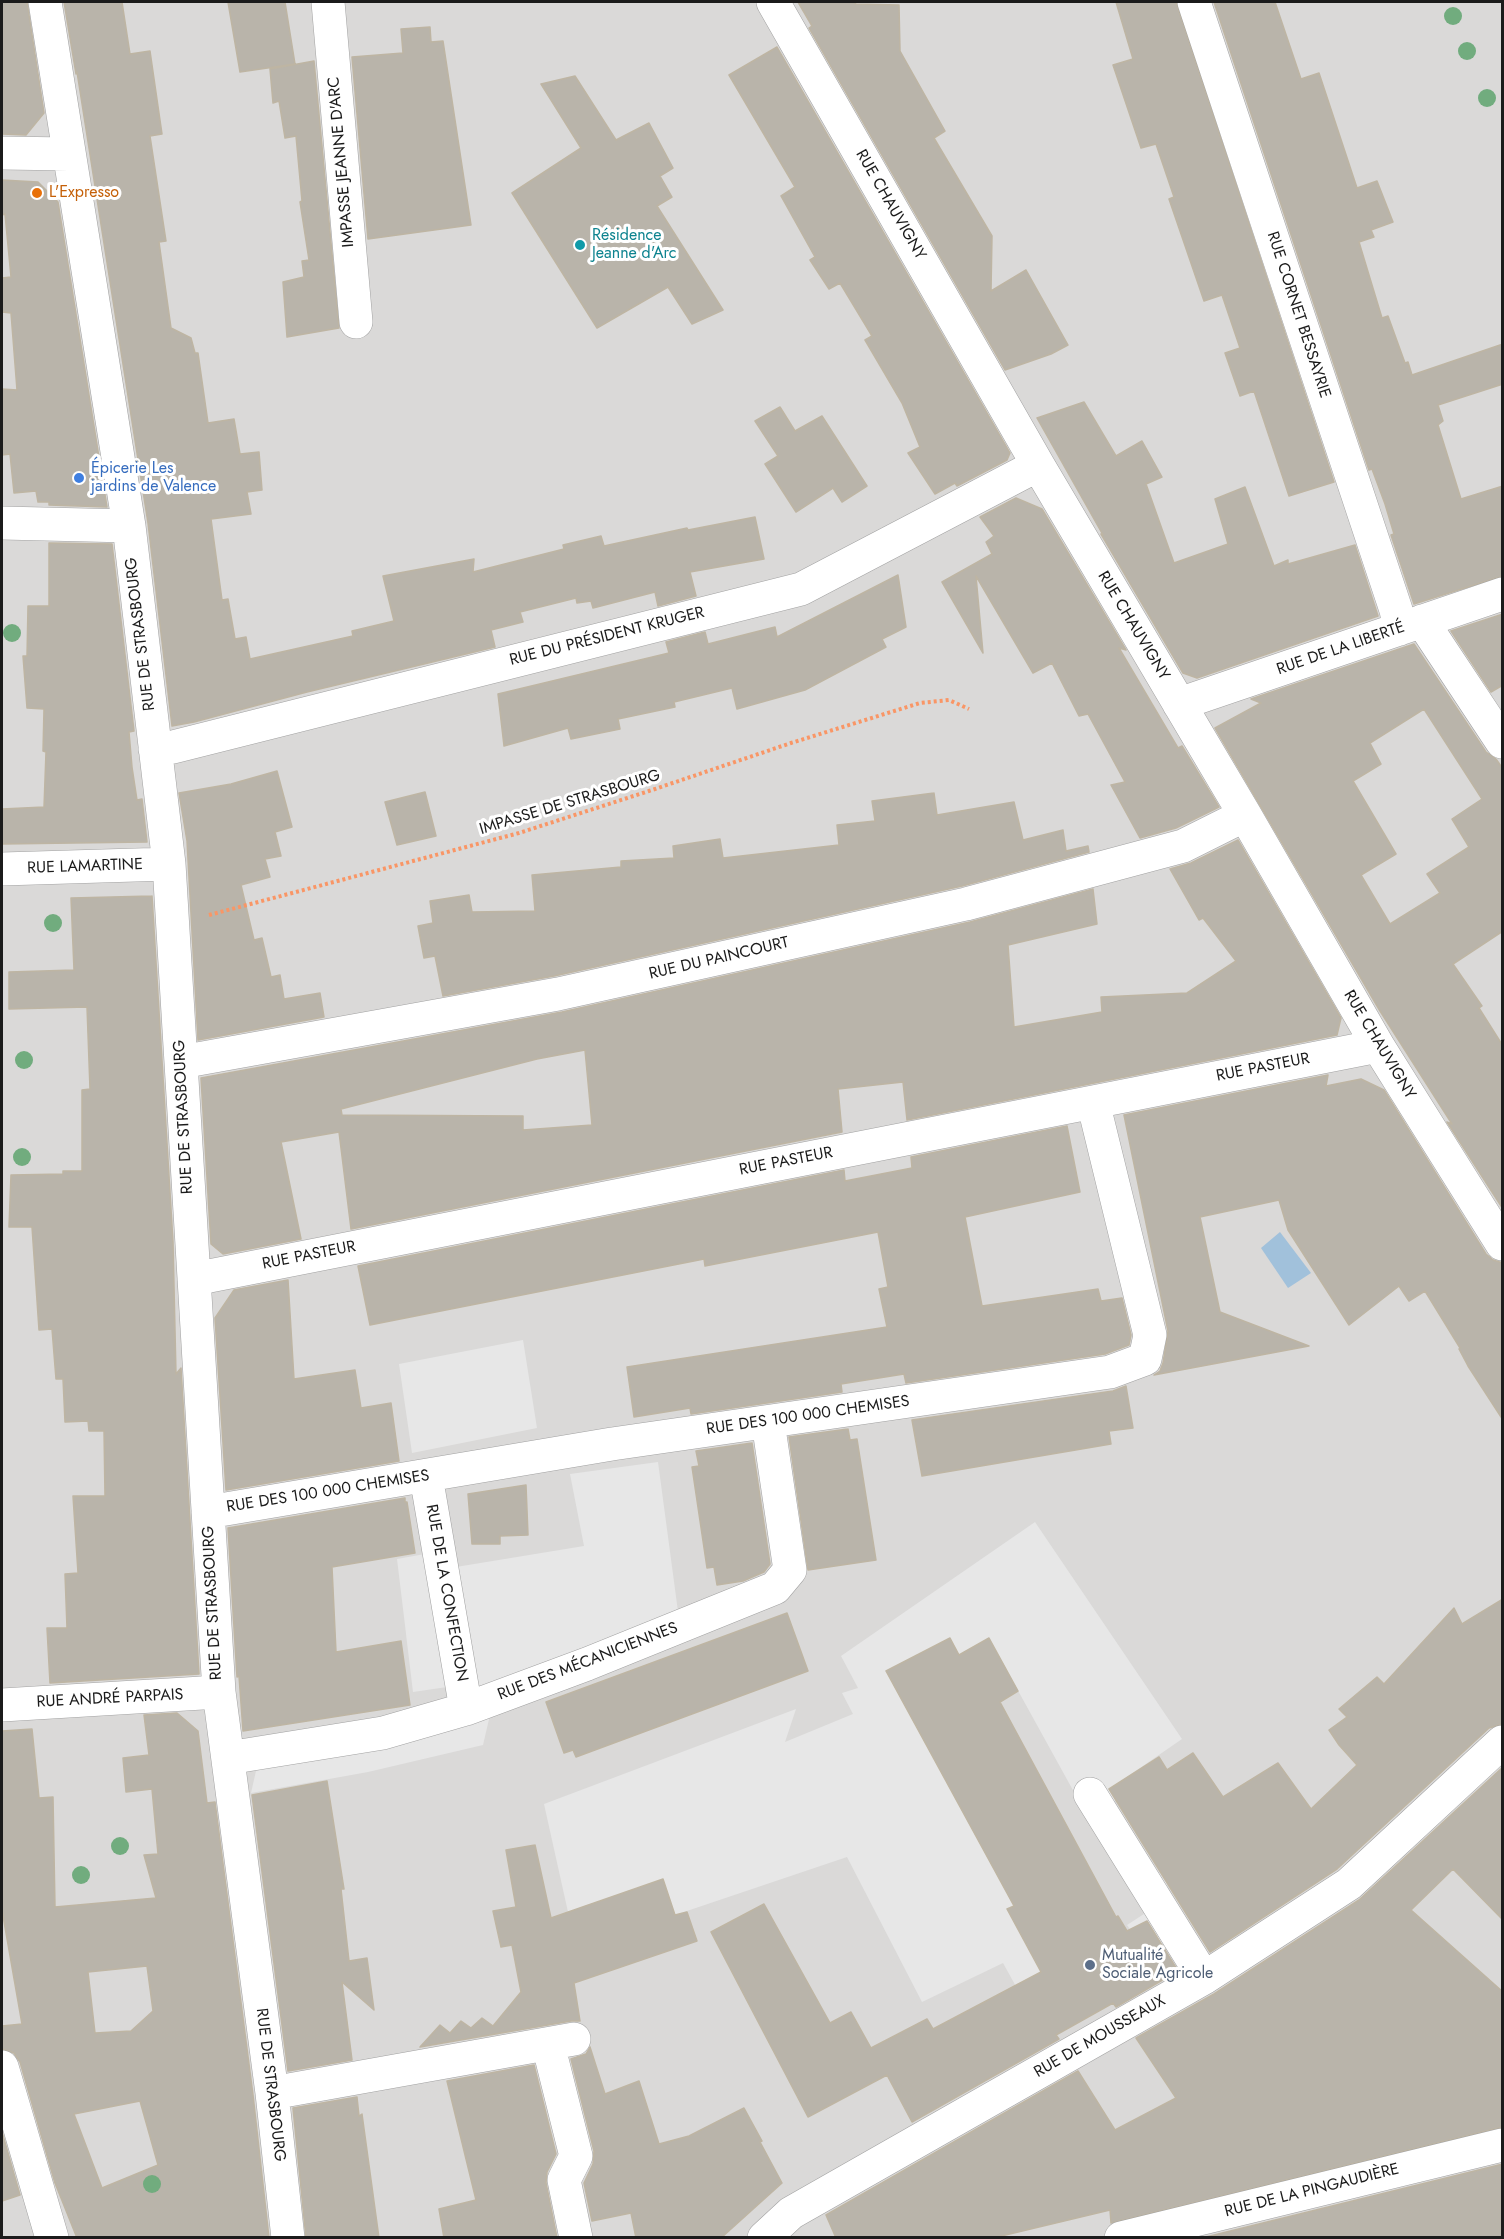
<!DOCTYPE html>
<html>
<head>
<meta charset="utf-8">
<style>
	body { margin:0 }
	#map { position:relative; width:1504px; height:2239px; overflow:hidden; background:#edece1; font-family:Jost,sans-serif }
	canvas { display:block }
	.frame { position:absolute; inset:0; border:3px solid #1b1b1b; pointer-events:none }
</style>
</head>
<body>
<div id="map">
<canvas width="1504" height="2239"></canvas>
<div class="frame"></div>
</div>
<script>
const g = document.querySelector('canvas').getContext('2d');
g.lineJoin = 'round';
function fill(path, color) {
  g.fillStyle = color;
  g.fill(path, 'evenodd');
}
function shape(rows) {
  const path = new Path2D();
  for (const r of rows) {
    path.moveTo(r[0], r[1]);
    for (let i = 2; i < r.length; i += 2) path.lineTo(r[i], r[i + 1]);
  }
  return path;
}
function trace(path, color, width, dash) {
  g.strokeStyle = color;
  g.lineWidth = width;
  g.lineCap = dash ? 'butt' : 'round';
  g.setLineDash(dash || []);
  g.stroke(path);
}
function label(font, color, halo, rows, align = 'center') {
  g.font = font + ' Jost,sans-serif';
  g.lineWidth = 6;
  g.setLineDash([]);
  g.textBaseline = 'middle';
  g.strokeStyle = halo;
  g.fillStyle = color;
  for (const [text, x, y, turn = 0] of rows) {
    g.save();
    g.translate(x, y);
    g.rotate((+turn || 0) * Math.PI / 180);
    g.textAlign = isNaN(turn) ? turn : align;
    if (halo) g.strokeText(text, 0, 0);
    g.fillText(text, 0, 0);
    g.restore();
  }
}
fill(shape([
	[2,2,1502,2,1502,2237,2,2237]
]), '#dad9d8');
fill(shape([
	[523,1340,537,1428,412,1453,399,1364],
	[658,1462,679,1619,475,1691,456,1567,584,1546,570,1474],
	[1035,1522,1182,1739,1127,1777,1113,1804,1166,1883,1175,1906,1171,1945,1149,1957,1127,1925,1147,1912,1080,1803,989,1638,965,1651,968,1658,886,1671,1014,1906,1007,1909,1071,2026,1029,2010,1003,1963,922,2002,847,1857,675,1915,663,1879,568,1912,544,1804,796,1709,785,1742,853,1714,842,1693,858,1688,841,1656],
	[425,1554,447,1687,413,1692,397,1559],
	[490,1715,483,1745,368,1772,251,1793,258,1762]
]), '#e7e7e7');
fill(shape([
	[1280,1232,1311,1273,1288,1288,1261,1248]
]), '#a1c1db');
const building = shape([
	[2,2,27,2,44,113,26,135,2,134,2,2],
	[64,2,122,2,130,54,150,51,162,134,150,136,166,241,159,242,171,328,191,338,195,353,198,353,208,423,234,419,240,454,259,452,262,490,247,492,251,514,211,519,222,600,228,599,235,639,246,637,250,659,353,636,352,631,394,621,383,576,474,559,473,572,564,549,563,545,601,536,604,546,687,528,688,530,755,517,764,559,690,572,696,596,658,606,655,592,593,608,591,601,577,603,576,598,520,612,523,622,491,630,495,647,307,692,194,722,172,726,148,523,77,72,76,74,64,2],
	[228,2,285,2,295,64,240,72,228,2],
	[798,2,854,2,856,4,899,5,900,51,945,131,934,138,992,236,991,291,1026,270,1068,345,1051,354,1005,370,809,28,812,26,798,2],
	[1116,2,1176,2,1334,482,1289,496,1254,391,1240,396,1225,353,1240,348,1222,295,1204,301,1169,199,1174,197,1156,144,1141,148,1113,65,1133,59,1116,2],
	[1214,2,1275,2,1301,79,1319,73,1357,188,1377,181,1393,222,1371,230,1374,237,1359,242,1382,318,1388,316,1405,363,1408,362,1412,375,1503,344,1503,384,1438,405,1443,421,1438,425,1461,499,1503,486,1503,576,1414,604,1391,535,1394,534,1385,504,1372,469,1369,470,1214,2],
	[430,27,431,42,443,41,471,225,368,239,352,57,403,53,401,29,430,27],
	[777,47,1010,453,1007,460,957,486,955,483,935,494,908,453,920,447,902,403,865,340,872,336,840,283,829,289,810,260,815,257,781,196,795,187,729,75,777,47],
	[314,61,339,328,287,337,283,282,304,277,302,261,309,260,300,202,302,201,296,136,285,138,279,101,273,103,270,69,314,61],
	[575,76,616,140,649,123,673,168,660,176,672,197,657,206,723,310,692,324,668,287,597,328,512,193,581,148,541,84,575,76],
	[2,180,38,182,58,202,107,507,49,505,49,502,38,502,36,491,14,493,10,454,2,455,2,389,17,390,11,313,2,312,2,278,11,277,5,214,2,215,2,180],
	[1084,402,1116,456,1142,441,1162,477,1146,484,1174,563,1228,544,1215,499,1245,487,1274,566,1288,560,1288,564,1355,545,1378,616,1197,678,1183,673,1101,534,1103,535,1037,418,1084,402],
	[780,407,795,431,822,416,867,486,842,502,833,488,796,512,765,464,778,456,755,421,780,407],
	[1016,498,1042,509,1126,650,1119,648,1178,748,1182,746,1219,807,1176,828,1140,838,1111,785,1125,782,1088,714,1079,716,1052,663,1033,673,976,576,983,653,942,582,992,554,986,542,994,536,980,517,1016,498],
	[49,543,112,544,134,731,129,732,132,767,137,800,142,799,147,842,2,844,2,809,44,807,46,752,43,751,44,709,27,708,23,656,27,656,28,606,49,606,49,543],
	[898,575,906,627,882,639,886,647,805,690,737,709,732,688,674,702,675,707,618,719,620,729,571,739,568,728,504,746,498,694,669,653,666,642,705,632,708,644,775,627,777,637,898,575],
	[1503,614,1503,685,1491,692,1451,631,1503,614],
	[1414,644,1486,752,1496,759,1503,769,1503,931,1453,964,1482,1006,1479,1008,1503,1046,1503,1209,1447,1122,1452,1124,1380,1011,1215,728,1261,703,1251,699,1414,644],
	[1424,709,1482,799,1452,819,1469,847,1427,874,1440,893,1390,924,1361,875,1396,854,1353,781,1381,764,1370,743,1424,709],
	[277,771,292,827,275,832,281,856,265,859,270,877,241,885,254,940,262,938,271,977,280,975,284,999,320,993,324,1017,198,1040,187,841,179,793,231,784,277,771],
	[425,792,436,836,397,845,385,802,425,792],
	[934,793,937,815,1014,802,1023,840,1063,830,1066,851,1088,846,1089,852,962,886,554,976,443,996,435,956,424,958,418,926,433,923,430,901,469,895,472,912,535,911,532,875,621,867,621,861,674,858,673,846,720,839,723,858,839,845,837,825,875,821,872,801,934,793],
	[1238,840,1341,1018,1337,1035,907,1120,903,1082,838,1089,842,1132,351,1229,339,1132,281,1142,301,1239,223,1254,211,1244,201,1078,562,1012,970,922,1093,889,1097,924,1008,945,1014,1027,1102,1012,1101,997,1187,993,1236,961,1203,918,1199,920,1170,869,1191,863,1238,840],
	[585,1050,592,1125,523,1130,523,1116,342,1115,341,1109,537,1059,585,1050],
	[152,896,173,1242,176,1374,181,1368,199,1674,50,1683,47,1628,67,1628,65,1574,78,1573,73,1496,105,1496,104,1431,89,1431,88,1421,65,1422,63,1379,56,1379,52,1329,39,1330,32,1227,9,1227,11,1175,63,1174,63,1171,82,1171,82,1090,90,1089,87,1007,9,1009,9,972,74,970,71,898,152,896],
	[1328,1075,1326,1086,1361,1079,1384,1090,1486,1254,1493,1260,1503,1263,1503,1420,1468,1366,1459,1349,1460,1348,1425,1291,1409,1301,1399,1286,1349,1325,1288,1230,1279,1200,1200,1217,1220,1312,1309,1346,1154,1375,1160,1371,1163,1363,1168,1331,1124,1115,1328,1075],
	[1067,1126,1080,1192,965,1217,982,1306,1098,1289,1101,1301,1122,1298,1131,1335,1129,1345,1105,1354,906,1383,904,1374,841,1384,842,1392,691,1414,690,1408,634,1417,627,1367,887,1327,879,1289,888,1287,878,1232,705,1266,704,1259,370,1325,358,1266,844,1170,845,1181,912,1168,911,1157,1067,1126],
	[288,1280,294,1379,355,1370,361,1408,391,1403,399,1461,226,1490,215,1318,234,1290,288,1280],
	[1126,1386,1133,1428,1109,1431,1111,1444,922,1476,912,1420,1113,1391,1126,1386],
	[848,1429,850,1440,857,1439,876,1560,808,1570,789,1437,848,1429],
	[752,1443,770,1564,764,1572,743,1581,717,1585,714,1567,707,1568,692,1467,699,1466,696,1451,752,1443],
	[526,1485,528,1535,500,1536,500,1544,472,1544,468,1494,526,1485],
	[405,1498,405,1502,407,1502,415,1553,332,1567,336,1652,401,1641,410,1705,243,1731,239,1676,237,1677,228,1528,405,1498],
	[1503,1599,1503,1724,1489,1728,1337,1869,1210,1952,1109,1789,1159,1757,1167,1770,1193,1753,1223,1797,1278,1763,1311,1809,1357,1765,1339,1745,1329,1730,1347,1717,1339,1709,1377,1677,1384,1684,1454,1608,1462,1624,1503,1599],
	[787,1613,808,1671,576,1757,573,1750,564,1753,546,1702,787,1613],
	[950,1638,959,1655,989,1638,1018,1691,1000,1702,1116,1917,1118,1916,1127,1931,1147,1921,1178,1971,1116,2007,1113,2003,1056,2035,1059,2039,912,2122,887,2075,808,2117,711,1932,764,1904,830,2023,851,2012,871,2048,927,2019,933,2029,1041,1972,1007,1909,1014,1906,886,1671,950,1638],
	[177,1713,198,1731,207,1803,215,1802,253,2095,269,2238,77,2238,55,2183,20,2062,14,2053,2,2049,2,2026,22,2024,2,1910,2,1731,32,1729,39,1798,53,1797,55,1907,156,1898,144,1855,158,1854,152,1789,126,1792,123,1758,149,1755,144,1715,177,1713],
	[147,1966,153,2011,131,2031,95,2033,88,1972,147,1966],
	[140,2101,158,2165,102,2188,74,2114,140,2101],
	[1503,1767,1503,1920,1453,1869,1411,1910,1503,1992,1503,2127,1111,2223,1110,2210,993,2238,836,2238,826,2215,1078,2071,1115,2130,1176,2098,1136,2038,1214,1994,1359,1900,1503,1767],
	[327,1781,344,1889,341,1889,349,1961,367,1958,374,2010,342,1982,352,2060,288,2071,252,1795,327,1781],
	[535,1845,551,1918,663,1879,675,1915,687,1912,697,1941,574,1983,580,2021,571,2021,420,2047,440,2025,450,2033,461,2021,471,2028,482,2018,493,2026,521,1992,512,1945,501,1947,493,1911,516,1907,506,1850,535,1845],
	[590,2047,605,2094,639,2081,659,2144,689,2136,744,2108,762,2141,760,2142,782,2183,721,2238,636,2238,631,2213,592,2221,584,2183,593,2164,594,2151,571,2059,586,2054,590,2047],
	[534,2065,556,2154,547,2172,546,2183,557,2238,444,2238,439,2209,476,2200,447,2081,534,2065],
	[357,2097,359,2116,362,2114,379,2238,306,2238,293,2108,357,2097],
	[2,2132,20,2195,2,2201,2,2132],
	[1503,2164,1503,2238,1202,2238,1503,2164]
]);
fill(building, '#b9b4aa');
trace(building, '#beb5a3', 1.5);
const minor = shape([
	[45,2,129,526,169,864,219,1692,272,2093,288,2238],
	[328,2,356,322],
	[773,2,1038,465,1245,815,1378,1046,1502,1244],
	[1194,2,1396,610,1400,629],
	[2,153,69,154],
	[2,523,129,526],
	[1422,621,1502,742],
	[1179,704,1502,594],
	[155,749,173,747,801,589,1038,465],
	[2,869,169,864],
	[181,1062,558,994,966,904,1183,846,1245,815],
	[194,1279,1378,1046],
	[426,1476,466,1709],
	[208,1512,612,1444,1110,1372,1145,1359,1150,1335,1093,1102],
	[2,1705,219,1692],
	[228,1758,383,1733,466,1709,587,1664,775,1588,790,1570,768,1422],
	[1090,1794,1204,1978],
	[548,2044,576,2156,564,2180,576,2238],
	[2,2067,52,2238],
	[272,2093,574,2039],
	[764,2238,791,2213,1204,1978,1349,1884,1502,1742],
	[1121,2238,1502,2145]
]);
trace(minor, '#a2a2a2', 34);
trace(shape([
	[209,915,519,833,649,791,791,743,920,703,949,700,969,709]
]), '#f99666', 4, [3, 3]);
trace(minor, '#fff', 33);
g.fillStyle = '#71ac7e';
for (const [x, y] of [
	[1453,16],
	[1467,51],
	[1487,98],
	[12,633],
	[53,923],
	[24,1060],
	[22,1157],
	[120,1846],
	[81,1875],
	[152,2184]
]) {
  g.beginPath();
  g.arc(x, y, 9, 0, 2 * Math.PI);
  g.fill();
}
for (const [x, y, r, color] of [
	[37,193,6,"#e8710a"],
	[580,245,6,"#0f9aa8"],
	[79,478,6,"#3f7fe0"],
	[1090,1965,6,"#5c6f8a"]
]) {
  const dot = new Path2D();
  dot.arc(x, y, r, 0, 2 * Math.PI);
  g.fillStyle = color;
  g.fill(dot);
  trace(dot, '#fff', 2);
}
label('16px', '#1b1b1b', '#fff', [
	["IMPASSE JEANNE D'ARC",342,162,-95],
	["RUE CHAUVIGNY",890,205,60],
	["RUE CORNET BESSAYRIE",1298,315,72],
	["RUE CHAUVIGNY",1133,626,59],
	["RUE DE STRASBOURG",141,634,-97],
	["RUE DU PRÉSIDENT KRUGER",607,637,-14],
	["RUE DE LA LIBERTÉ",1341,649,-19],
	["IMPASSE DE STRASBOURG",570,803,-17],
	["RUE LAMARTINE",85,867,-2],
	["RUE DU PAINCOURT",719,959,-13],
	["RUE CHAUVIGNY",1379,1045,59],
	["RUE PASTEUR",1263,1068,-11],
	["RUE DE STRASBOURG",184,1117,-93],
	["RUE PASTEUR",786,1162,-11],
	["RUE PASTEUR",309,1256,-11],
	["RUE DES 100 000 CHEMISES",808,1416,-8],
	["RUE DES 100 000 CHEMISES",328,1492,-9],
	["RUE DE LA CONFECTION",446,1593,80],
	["RUE DE STRASBOURG",213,1603,-93],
	["RUE DES MÉCANICIENNES",588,1662,-21],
	["RUE ANDRÉ PARPAIS",110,1699,-3],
	["RUE DE MOUSSEAUX",1100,2037,-30],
	["RUE DE STRASBOURG",270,2085,83],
	["RUE DE LA PINGAUDIÈRE",1312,2191,-14]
]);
label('16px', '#c56008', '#fff', [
	["L'Expresso",49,193]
], 'left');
label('16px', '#0d838f', '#fff', [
	["Résidence",592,236],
	["Jeanne d'Arc",592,254]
], 'left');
label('16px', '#366cbe', '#fff', [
	["Épicerie Les",91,469],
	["jardins de Valence",91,487]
], 'left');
label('16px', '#4e5e75', '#fff', [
	["Mutualité",1102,1956],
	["Sociale Agricole",1102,1974]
], 'left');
</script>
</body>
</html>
